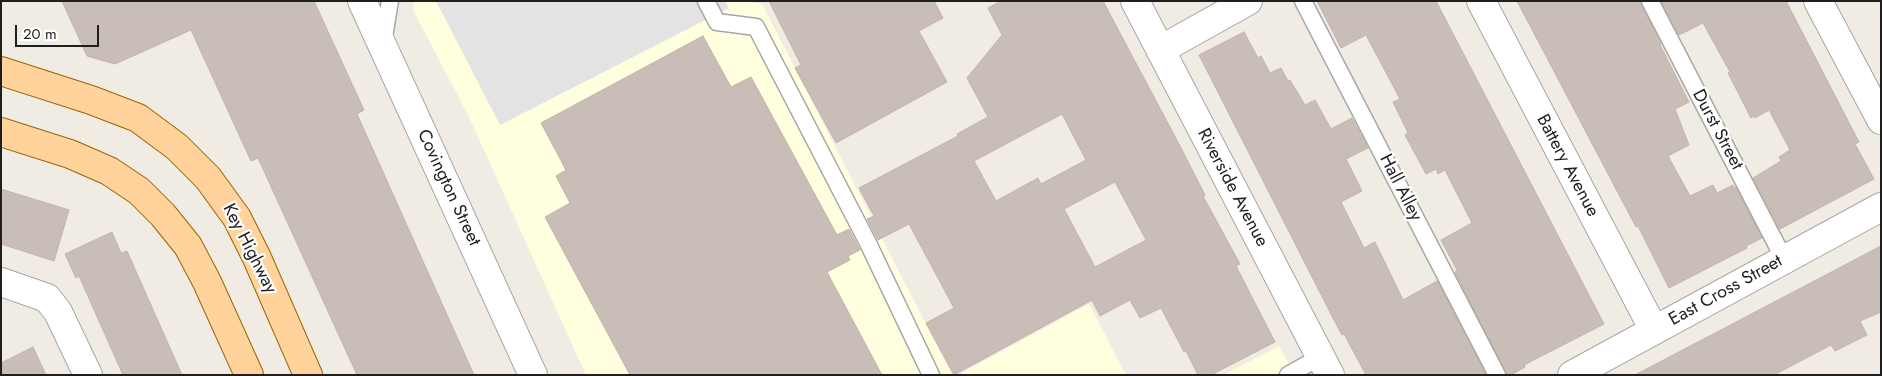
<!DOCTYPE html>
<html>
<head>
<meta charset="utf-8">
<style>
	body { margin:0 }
	#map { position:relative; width:1882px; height:376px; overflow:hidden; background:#f0ece4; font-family:Jost,sans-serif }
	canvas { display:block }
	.frame { position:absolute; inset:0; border:2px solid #1f1f1f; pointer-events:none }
	.scale { position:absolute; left:15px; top:25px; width:84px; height:22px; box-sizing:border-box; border:2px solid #1f1f1f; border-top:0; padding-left:6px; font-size:15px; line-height:18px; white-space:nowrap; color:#1f1f1f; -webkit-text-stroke:4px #fff; paint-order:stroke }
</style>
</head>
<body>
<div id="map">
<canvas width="1882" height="376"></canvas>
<div class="frame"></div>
<div class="scale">20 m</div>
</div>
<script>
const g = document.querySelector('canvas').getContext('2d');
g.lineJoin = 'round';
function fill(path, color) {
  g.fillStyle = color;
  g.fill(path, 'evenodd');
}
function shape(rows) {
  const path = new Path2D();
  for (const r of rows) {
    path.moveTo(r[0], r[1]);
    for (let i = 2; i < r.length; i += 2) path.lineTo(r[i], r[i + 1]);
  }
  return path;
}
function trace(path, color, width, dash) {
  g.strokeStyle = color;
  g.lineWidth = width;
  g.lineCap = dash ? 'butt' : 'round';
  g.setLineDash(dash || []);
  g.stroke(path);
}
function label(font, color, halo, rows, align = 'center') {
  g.font = font + ' Jost,sans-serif';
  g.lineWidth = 4.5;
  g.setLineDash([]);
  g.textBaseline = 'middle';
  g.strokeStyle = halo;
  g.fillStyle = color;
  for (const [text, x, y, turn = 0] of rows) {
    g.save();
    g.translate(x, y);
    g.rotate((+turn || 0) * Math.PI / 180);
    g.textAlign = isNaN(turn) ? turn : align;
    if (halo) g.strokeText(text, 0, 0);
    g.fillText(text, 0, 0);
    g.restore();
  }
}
fill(shape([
	[414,1,745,1,762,4,952,375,586,375,469,117,413,10],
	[1089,304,1126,375,958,375],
	[1279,346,1295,375,1223,375]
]), '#ffffdf');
fill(shape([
	[436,1,725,1,729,8,500,125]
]), '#e3e3e3');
const building = shape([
	[62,1,314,1,364,110,357,114,474,375,357,375,258,158,251,161,191,30,115,64,87,56,62,1],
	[769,1,934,1,943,18,919,31,947,82,836,143,795,68,801,65,769,1],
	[1001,1,1103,1,1180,146,1205,195,1203,196,1240,264,1236,266,1275,342,1211,375,1198,375,1186,351,1184,352,1161,308,1140,318,1130,300,1100,316,1092,300,954,375,926,323,954,308,909,224,878,240,867,219,874,216,859,188,958,136,957,134,988,117,967,78,1002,35,988,8,1001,1],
	[1062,114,1086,160,1041,184,1038,178,996,201,974,161,1062,114],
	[1115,182,1146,240,1095,267,1064,209,1115,182],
	[1317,1,1436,1,1604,324,1524,365,1525,367,1511,375,1507,375,1455,272,1457,270,1441,240,1472,223,1445,170,1438,174,1436,169,1426,174,1405,135,1408,133,1393,102,1400,99,1366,35,1341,48,1317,1],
	[1517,1,1640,1,1661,44,1660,45,1689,102,1675,109,1689,145,1668,156,1690,196,1713,185,1717,193,1733,185,1734,188,1736,187,1762,238,1746,246,1747,248,1669,288,1638,226,1636,227,1517,1],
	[1661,1,1786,1,1859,142,1855,144,1874,179,1780,229,1753,178,1781,161,1779,157,1790,150,1769,110,1755,118,1754,116,1751,118,1728,73,1730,72,1703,23,1679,35,1661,1],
	[1244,32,1258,58,1261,56,1270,73,1281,68,1288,81,1290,80,1305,105,1315,100,1331,129,1352,118,1368,148,1346,159,1362,191,1341,202,1364,248,1375,242,1403,300,1437,281,1486,375,1366,375,1344,334,1342,335,1335,322,1199,55,1244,32],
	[703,36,731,87,751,77,837,235,849,229,860,250,848,256,850,260,827,272,882,375,630,375,545,217,570,203,556,176,566,170,541,123,703,36],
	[1,189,69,210,54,261,1,244,1,189],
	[112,232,121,253,127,251,182,375,123,375,79,276,76,278,65,254,112,232],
	[1881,246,1881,312,1860,321,1867,335,1835,351,1831,345,1774,375,1635,375,1881,246],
	[33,347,46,375,1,375,1,363,33,347]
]);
fill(building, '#c9beb7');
trace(building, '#c3b2a6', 1);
const lane = shape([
	[706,1,717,22,756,27,868,243,931,375],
	[1303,1,1497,375],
	[1650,1,1784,259],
	[383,43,390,1],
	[1288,375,1320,357]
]);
const street = shape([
	[362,1,533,375],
	[1135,1,1330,375],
	[1481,1,1654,330],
	[1818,1,1881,120],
	[1160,50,1248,1],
	[1,282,47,298,58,312,88,375],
	[1572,375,1881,207]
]);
const primary = shape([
	[1,71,91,100,138,118,177,147,208,178,237,218,257,258,308,375],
	[1,132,70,154,109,171,139,191,163,215,188,246,207,282,249,375]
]);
trace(lane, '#a6a6a6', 19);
trace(street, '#a6a6a6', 30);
trace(primary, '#9a6500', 30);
trace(lane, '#fff', 16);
trace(street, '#fff', 28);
trace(primary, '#ffd39b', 28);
label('18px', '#1f1f1f', '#fff', [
	["Durst Street",1717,130,62],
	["Battery Avenue",1567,166,62],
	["Covington Street",448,188,65],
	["Riverside Avenue",1232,188,62],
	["Hall Alley",1400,188,63],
	["Key Highway",249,249,63],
	["East Cross Street",1726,291,-29]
]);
</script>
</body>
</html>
